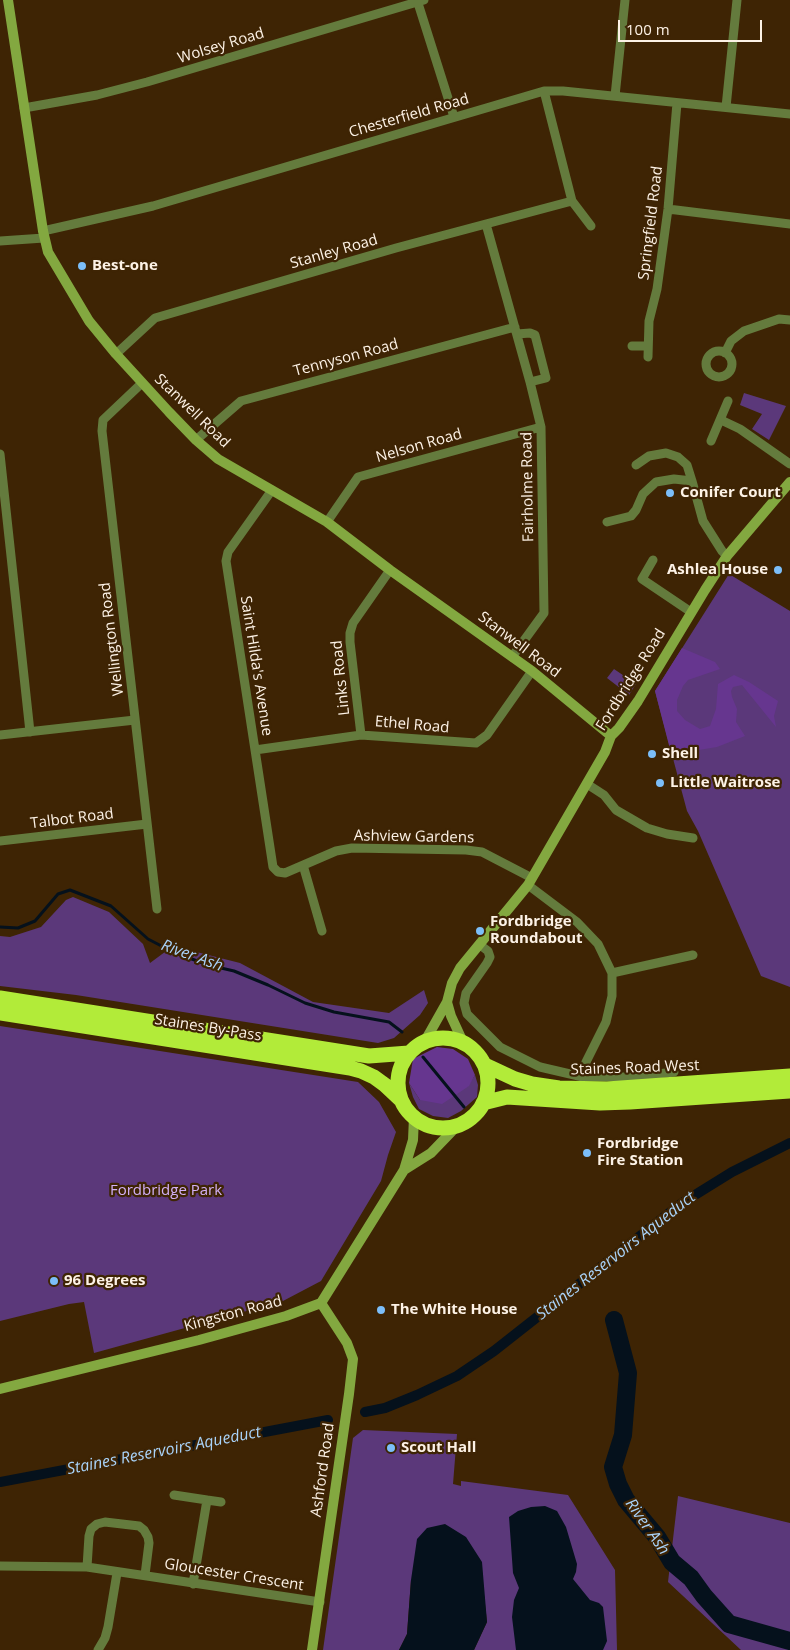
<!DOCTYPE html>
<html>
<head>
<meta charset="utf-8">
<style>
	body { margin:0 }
	#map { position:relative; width:790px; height:1650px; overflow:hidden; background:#3e2404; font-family:"Open Sans",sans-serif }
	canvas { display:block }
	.scale { position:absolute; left:618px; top:20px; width:144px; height:22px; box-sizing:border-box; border:2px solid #fdf2e6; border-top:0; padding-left:6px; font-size:15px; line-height:18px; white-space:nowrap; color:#fdf2e6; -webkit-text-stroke:4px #3e2404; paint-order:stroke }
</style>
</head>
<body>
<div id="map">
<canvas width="790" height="1650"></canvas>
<div class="scale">100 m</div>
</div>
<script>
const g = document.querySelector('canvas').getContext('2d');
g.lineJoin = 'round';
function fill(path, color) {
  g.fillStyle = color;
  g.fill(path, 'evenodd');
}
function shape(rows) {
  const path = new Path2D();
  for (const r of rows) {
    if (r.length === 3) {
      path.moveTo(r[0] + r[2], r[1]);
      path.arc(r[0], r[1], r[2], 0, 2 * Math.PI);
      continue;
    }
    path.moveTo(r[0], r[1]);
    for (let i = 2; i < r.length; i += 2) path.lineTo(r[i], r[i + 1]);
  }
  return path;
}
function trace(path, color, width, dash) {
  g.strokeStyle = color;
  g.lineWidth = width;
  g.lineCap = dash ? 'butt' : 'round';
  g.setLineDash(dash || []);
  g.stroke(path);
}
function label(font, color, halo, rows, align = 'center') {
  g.font = font + ' "Open Sans",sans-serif';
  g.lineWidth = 4.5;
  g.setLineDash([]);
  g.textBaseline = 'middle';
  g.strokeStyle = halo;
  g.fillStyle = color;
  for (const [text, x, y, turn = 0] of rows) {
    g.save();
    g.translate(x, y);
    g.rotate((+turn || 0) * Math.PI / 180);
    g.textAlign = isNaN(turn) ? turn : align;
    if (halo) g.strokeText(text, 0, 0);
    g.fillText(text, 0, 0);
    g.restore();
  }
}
fill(shape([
	[744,393,786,406,769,440,752,429,762,414,740,405],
	[729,574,790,611,790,987,761,976,698,831,687,811,655,691],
	[614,669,636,684,629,695,607,678],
	[73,897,109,912,143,944,150,963,173,946,240,963,313,1002,389,1013,424,990,428,1003,420,1015,394,1038,378,1043,76,995,0,986,0,936,10,937,41,927,66,900],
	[0,1026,358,1082,379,1102,396,1132,388,1155,381,1181,321,1281,283,1301,94,1353,84,1302,69,1304,0,1321],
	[475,1075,478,1085,477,1097,461,1111,448,1118,433,1116,419,1109,413,1097,409,1083,420,1100,468,1086],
	[363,1430,457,1434,453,1484,461,1486,461,1481,568,1495,615,1570,617,1650,474,1650,487,1622,483,1586,411,1580,407,1634,399,1650,323,1650,353,1438],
	[678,1496,790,1523,790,1650,741,1650,668,1582]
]), '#5b387a');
fill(shape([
	[682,648,715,662,720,669,688,680,683,686,677,700,677,711,685,720,700,729,710,726,716,709,718,684,734,675,749,682,778,701,774,716,776,727,742,685,733,687,731,691,732,697,737,709,736,722,745,736,717,747,687,752,672,757,655,691],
	[437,1047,453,1049,468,1059,475,1075,469,1086,442,1104,420,1100,409,1083,413,1059]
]), '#66368f');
fill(shape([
	[545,1506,557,1511,566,1527,577,1564,576,1572,573,1579,590,1600,599,1603,603,1607,607,1641,603,1650,516,1650,512,1617,514,1600,519,1588,513,1573,509,1517,518,1511,531,1507],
	[445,1524,466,1537,482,1562,487,1622,474,1650,399,1650,407,1634,411,1580,417,1539,427,1528]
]), '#05111c');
trace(shape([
	[0,927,18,928,35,921,58,894,70,890,111,906,148,939,173,952,208,965,234,971,268,985,305,1003,334,1012,389,1022,402,1032],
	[423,1057,464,1107]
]), '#05111c', 3);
trace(shape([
	[365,1412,385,1408,417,1395,457,1376,494,1351,682,1203,732,1172,790,1143],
	[0,1482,328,1420]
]), '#05111c', 10);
trace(shape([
	[614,1320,628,1373,623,1435,613,1467,618,1484,626,1500,657,1537,672,1562,691,1578,704,1596,729,1624,790,1641]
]), '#05111c', 18);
trace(shape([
	[417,0,454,117],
	[615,96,625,0],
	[726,107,737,0],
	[24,108,97,95,147,82,424,0],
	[572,201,591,226],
	[668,209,790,224],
	[486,224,530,382,541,427,544,613,512,657],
	[43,231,153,206,544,91,563,91,790,114],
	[0,241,44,238],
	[517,334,530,333,535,335,546,378,530,382],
	[632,346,648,346],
	[719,364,13],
	[725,353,731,341,744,331,779,319,790,320],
	[116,354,155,318,396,248,572,201,544,91],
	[648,357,649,321,657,289,668,209,677,103],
	[142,383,103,420,102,431,157,909],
	[721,420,740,429,790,464],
	[196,440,241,401,515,327],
	[711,441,728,401],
	[0,454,30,732],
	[636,465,649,456,666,453,678,457,687,465,692,481],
	[272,490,228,552,226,561,273,867,278,872,285,873,336,851,352,848,466,850,482,852,532,878],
	[327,522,358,477,541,427],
	[607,522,631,516,636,510,643,494,656,482,674,479,692,481,703,521,722,551,727,556],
	[653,560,642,579,691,612],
	[0,735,135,720],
	[361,735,350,642,350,633,353,623,390,570],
	[255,750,361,735,476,743,487,735,532,671],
	[587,784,604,795,616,810,647,828,667,834,693,838],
	[0,841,147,824],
	[303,865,322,931],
	[528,885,577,922,598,944,612,973,612,996,606,1022,586,1062,583,1077],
	[480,945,488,951,490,957,487,963,466,993,464,1003,467,1014,500,1047,540,1067,583,1077,633,1077,674,1072],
	[612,973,693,955],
	[174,1495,207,1500,193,1584],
	[207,1500,221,1502],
	[0,1566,87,1567,320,1602],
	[87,1567,89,1536,91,1529,97,1524,105,1522,139,1526,144,1530,148,1537,149,1543,145,1575],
	[98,1650,105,1638,108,1627,117,1573]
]), '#647b3d', 9);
trace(shape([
	[8,0,43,231,48,252,89,321,116,354,169,412,196,440,218,459,327,522,390,570,532,671,611,736],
	[447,1002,451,1016,463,1042],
	[425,1041,447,1002,452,983,460,968,528,885,605,752,611,736,619,728,638,701,705,590,727,556,790,482],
	[404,1170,431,1153,457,1126],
	[0,1389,199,1340,286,1316,321,1303,404,1170,413,1140,414,1117],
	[312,1650,349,1394,353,1359,347,1343,321,1303]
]), '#83a840', 10);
trace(shape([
	[0,998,369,1056,409,1053],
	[0,1013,350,1068,361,1071,374,1077,385,1085,401,1100],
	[443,1083,45],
	[485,1065,515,1079,532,1084,559,1088,607,1089,790,1076],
	[483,1103,507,1097,600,1103,630,1102,790,1091]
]), '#b2eb39', 15);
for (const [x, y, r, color] of [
	[82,266,5,"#7cbef9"],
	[670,493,5,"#7cbef9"],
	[778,570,5,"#7cbef9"],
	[652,754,5,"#7cbef9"],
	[660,783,5,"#7cbef9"],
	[480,931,5,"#7cbef9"],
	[587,1153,5,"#7cbef9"],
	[54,1281,5,"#7cbef9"],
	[381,1310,5,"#7cbef9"],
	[391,1448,5,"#7cbef9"]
]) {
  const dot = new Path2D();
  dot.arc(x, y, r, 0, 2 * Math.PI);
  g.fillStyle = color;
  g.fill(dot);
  trace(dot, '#3e2404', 2);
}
label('15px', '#fdf2e6', '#3e2404', [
	["Wolsey Road",221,46,-17],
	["Chesterfield Road",409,116,-16],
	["Springfield Road",651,223,-83],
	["Stanley Road",334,252,-16],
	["Tennyson Road",346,358,-15],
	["Stanwell Road",192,411,44],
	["Nelson Road",419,446,-16],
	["Fairholme Road",528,487,-91],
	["Wellington Road",112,639,-97],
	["Stanwell Road",519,645,37],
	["Saint Hilda's Avenue",256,666,81],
	["Links Road",341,678,-96],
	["Fordbridge Road",631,680,-58],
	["Ethel Road",412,725,5],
	["Talbot Road",72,819,-7],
	["Ashview Gardens",414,837,1],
	["Staines By-Pass",208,1028,9],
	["Staines Road West",635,1068,-2],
	["Kingston Road",233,1314,-15],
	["Ashford Road",323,1470,-82],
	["Gloucester Crescent",234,1575,9]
]);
label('bold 15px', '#fdf2e6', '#3e2404', [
	["Best-one",92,266],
	["Conifer Court",680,493],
	["Ashlea House",768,570,"right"],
	["Shell",662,754],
	["Little Waitrose",670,783],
	["Fordbridge",490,922],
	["Roundabout",490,939],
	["Fordbridge",597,1144],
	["Fire Station",597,1161],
	["96 Degrees",64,1281],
	["The White House",391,1310],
	["Scout Hall",401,1448]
], 'left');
label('15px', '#d3b1f8', '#3e2404', [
	["Fordbridge Park",166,1191]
]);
label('italic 16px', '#a9d3f9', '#3e2404', [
	["River Ash",192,956,20],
	["Staines Reservoirs Aqueduct",616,1256,-38],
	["Staines Reservoirs Aqueduct",164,1451,-11],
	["River Ash",647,1527,55]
]);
</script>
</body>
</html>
